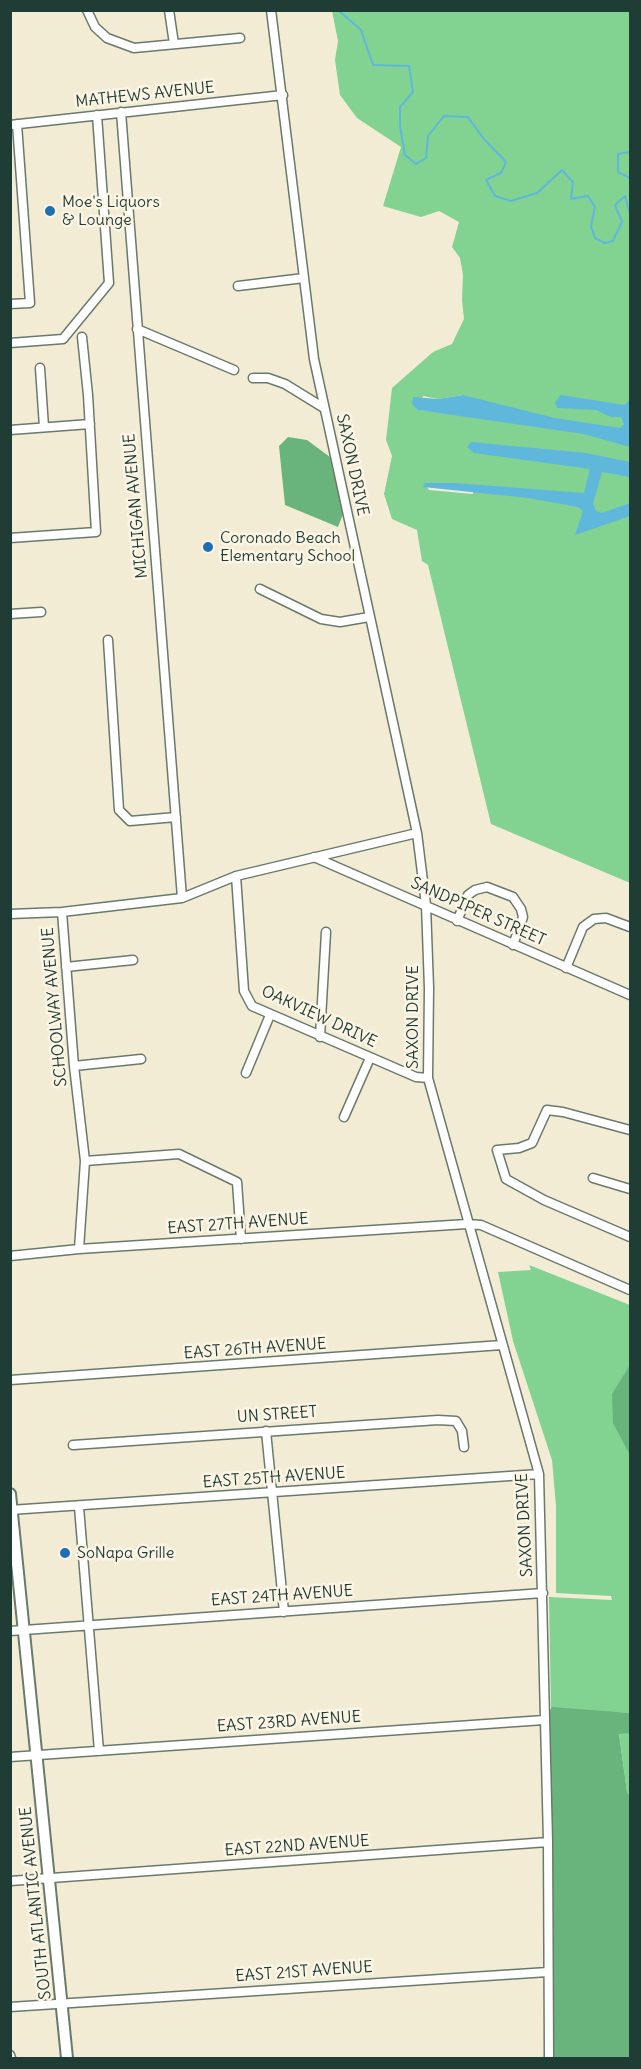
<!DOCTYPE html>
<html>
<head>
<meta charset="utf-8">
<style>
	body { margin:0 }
	#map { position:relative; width:641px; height:2069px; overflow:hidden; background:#f3ecd4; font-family:Delius,sans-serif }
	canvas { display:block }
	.frame { position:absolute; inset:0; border:12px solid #1f3d34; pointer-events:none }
</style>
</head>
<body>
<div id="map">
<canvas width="641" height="2069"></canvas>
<div class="frame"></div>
</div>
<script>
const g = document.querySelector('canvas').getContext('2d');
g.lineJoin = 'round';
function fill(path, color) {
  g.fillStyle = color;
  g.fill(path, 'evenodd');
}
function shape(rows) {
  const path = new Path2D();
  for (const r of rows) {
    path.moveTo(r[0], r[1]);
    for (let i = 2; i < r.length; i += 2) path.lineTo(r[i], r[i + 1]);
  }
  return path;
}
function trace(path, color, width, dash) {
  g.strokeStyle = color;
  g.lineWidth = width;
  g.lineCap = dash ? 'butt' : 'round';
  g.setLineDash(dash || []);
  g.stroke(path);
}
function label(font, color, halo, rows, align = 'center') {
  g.font = font + ' Delius,sans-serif';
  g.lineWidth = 5;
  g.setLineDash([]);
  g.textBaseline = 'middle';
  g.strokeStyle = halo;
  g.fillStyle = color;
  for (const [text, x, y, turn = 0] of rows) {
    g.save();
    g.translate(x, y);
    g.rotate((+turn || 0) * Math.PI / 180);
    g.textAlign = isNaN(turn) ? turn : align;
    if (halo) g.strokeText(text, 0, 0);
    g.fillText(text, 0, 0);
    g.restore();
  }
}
fill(shape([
	[332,11,630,11,630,883,491,824,428,565,422,561,417,530,392,519,384,494,392,456,386,440,392,388,433,352,452,344,464,319,462,300,463,275,460,258,452,247,459,222,439,211,421,217,383,206,401,147,357,118,340,95,335,60,338,41],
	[463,395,442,413,419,410,423,396,438,399],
	[425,483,473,485,473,494,429,490],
	[529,1265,630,1305,630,1713,551,1709,549,1597,612,1600,611,1596,556,1593,556,1506,552,1460,513,1341,498,1272,531,1270],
	[619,1733,630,1733,630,1796,627,1792]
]), '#82d292');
fill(shape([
	[288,437,307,440,330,457,343,514,338,527,285,505,279,446],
	[630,1365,630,1455,613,1423,612,1394],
	[552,1707,630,1713,630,1733,619,1734,627,1792,630,1796,630,2058,549,2058,544,1720]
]), '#69b47c');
fill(shape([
	[463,395,555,418,620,428,624,424,621,417,611,417,596,410,557,408,555,402,561,395,625,405,630,399,630,447,584,434,418,410,412,404,413,397,438,399],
	[471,442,586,453,630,462,630,477,602,472,593,504,596,511,602,513,630,503,630,516,575,535,583,511,578,507,528,498,423,487,425,483,455,483,584,493,590,469,474,453,467,447]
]), '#5fb8dc');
trace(shape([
	[338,10,361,30,373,65,409,66,413,92,400,107,400,126,405,155,416,164,426,158,428,136,444,116,468,117,483,138,506,162,501,173,486,180,495,196,511,201,537,193,562,170,573,182,571,199,588,196,595,207,591,226,595,238,605,243,613,241,622,222,615,205,625,196,630,214],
	[630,152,618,154,618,172,630,178]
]), '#5fb8dc', 2);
const minor = shape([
	[87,10,95,27,107,38,134,48,240,38],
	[169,10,174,44],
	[271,10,314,359,417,833,426,905,429,988,428,1078,539,1474,548,1842,549,2058],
	[121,112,182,898],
	[10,125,283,95],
	[238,286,304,278],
	[10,304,30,303,17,124],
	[137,329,234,370],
	[10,343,63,339,109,283,97,115],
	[40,368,44,427],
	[253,378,268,378,285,384,324,408],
	[10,430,90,424],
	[10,538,96,532,88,395,82,337],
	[260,589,321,619,340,622,369,617],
	[10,614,41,612],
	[108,640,119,810,130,821,176,817],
	[314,857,630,995],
	[236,876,244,991,252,1006,416,1077,428,1078],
	[62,912,74,1066,85,1161,79,1249],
	[10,914,62,912,182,898,236,876,417,833],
	[457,921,468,895,475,890,487,887,513,897,521,909,523,917,513,945],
	[66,967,133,960],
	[566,968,583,927,594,919,606,918,630,927],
	[320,1037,326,932],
	[74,1066,141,1059],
	[246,1073,270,1015],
	[344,1117,370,1058],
	[630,1130,563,1112,547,1110,532,1143,519,1148,497,1150,506,1179,544,1200,630,1237],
	[85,1161,179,1154,237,1182,241,1239],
	[593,1178,630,1189],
	[10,1256,79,1249,467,1224,481,1225,630,1290],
	[10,1380,502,1345],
	[266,1431,284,1612],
	[73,1445,438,1420,456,1421,462,1431,464,1447],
	[79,1507,99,1751],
	[10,1510,539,1474],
	[10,1631,543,1593],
	[10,1757,544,1720],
	[10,1881,548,1842],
	[10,2007,548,1972],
	[10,2055,11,2058]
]);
const major = shape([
	[10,1494,67,2058]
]);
trace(minor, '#697a6c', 11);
trace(major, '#697a6c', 14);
trace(minor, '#fff', 8);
trace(major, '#fff', 10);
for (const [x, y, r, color] of [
	[50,211,6,"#1f6fb2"],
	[208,547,6,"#1f6fb2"],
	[65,1553,6,"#1f6fb2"]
]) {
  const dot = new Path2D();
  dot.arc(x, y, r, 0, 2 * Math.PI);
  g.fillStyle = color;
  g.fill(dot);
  trace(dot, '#fcf5e5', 2);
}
label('16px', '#1f3d34', '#fcf5e5', [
	["MATHEWS AVENUE",145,95,-6],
	["SAXON DRIVE",352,465,78],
	["MICHIGAN AVENUE",136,506,-95],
	["SANDPIPER STREET",478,912,24],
	["SCHOOLWAY AVENUE",55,1007,-95],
	["OAKVIEW DRIVE",319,1017,25],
	["SAXON DRIVE",413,1017,-90],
	["EAST 27TH AVENUE",238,1224,-4],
	["EAST 26TH AVENUE",255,1349,-4],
	["UN STREET",277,1415,-4],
	["EAST 25TH AVENUE",274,1478,-4],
	["SAXON DRIVE",525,1525,-93],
	["EAST 24TH AVENUE",282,1596,-4],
	["EAST 23RD AVENUE",289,1722,-4],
	["EAST 22ND AVENUE",297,1846,-4],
	["SOUTH ATLANTIC AVENUE",36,1903,-96],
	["EAST 21ST AVENUE",304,1972,-4]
]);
label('16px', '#1f3d34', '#fcf5e5', [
	["Moe's Liquors",62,202],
	["& Lounge",62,220],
	["Coronado Beach",220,538],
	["Elementary School",220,556],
	["SoNapa Grille",77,1553]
], 'left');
</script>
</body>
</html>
